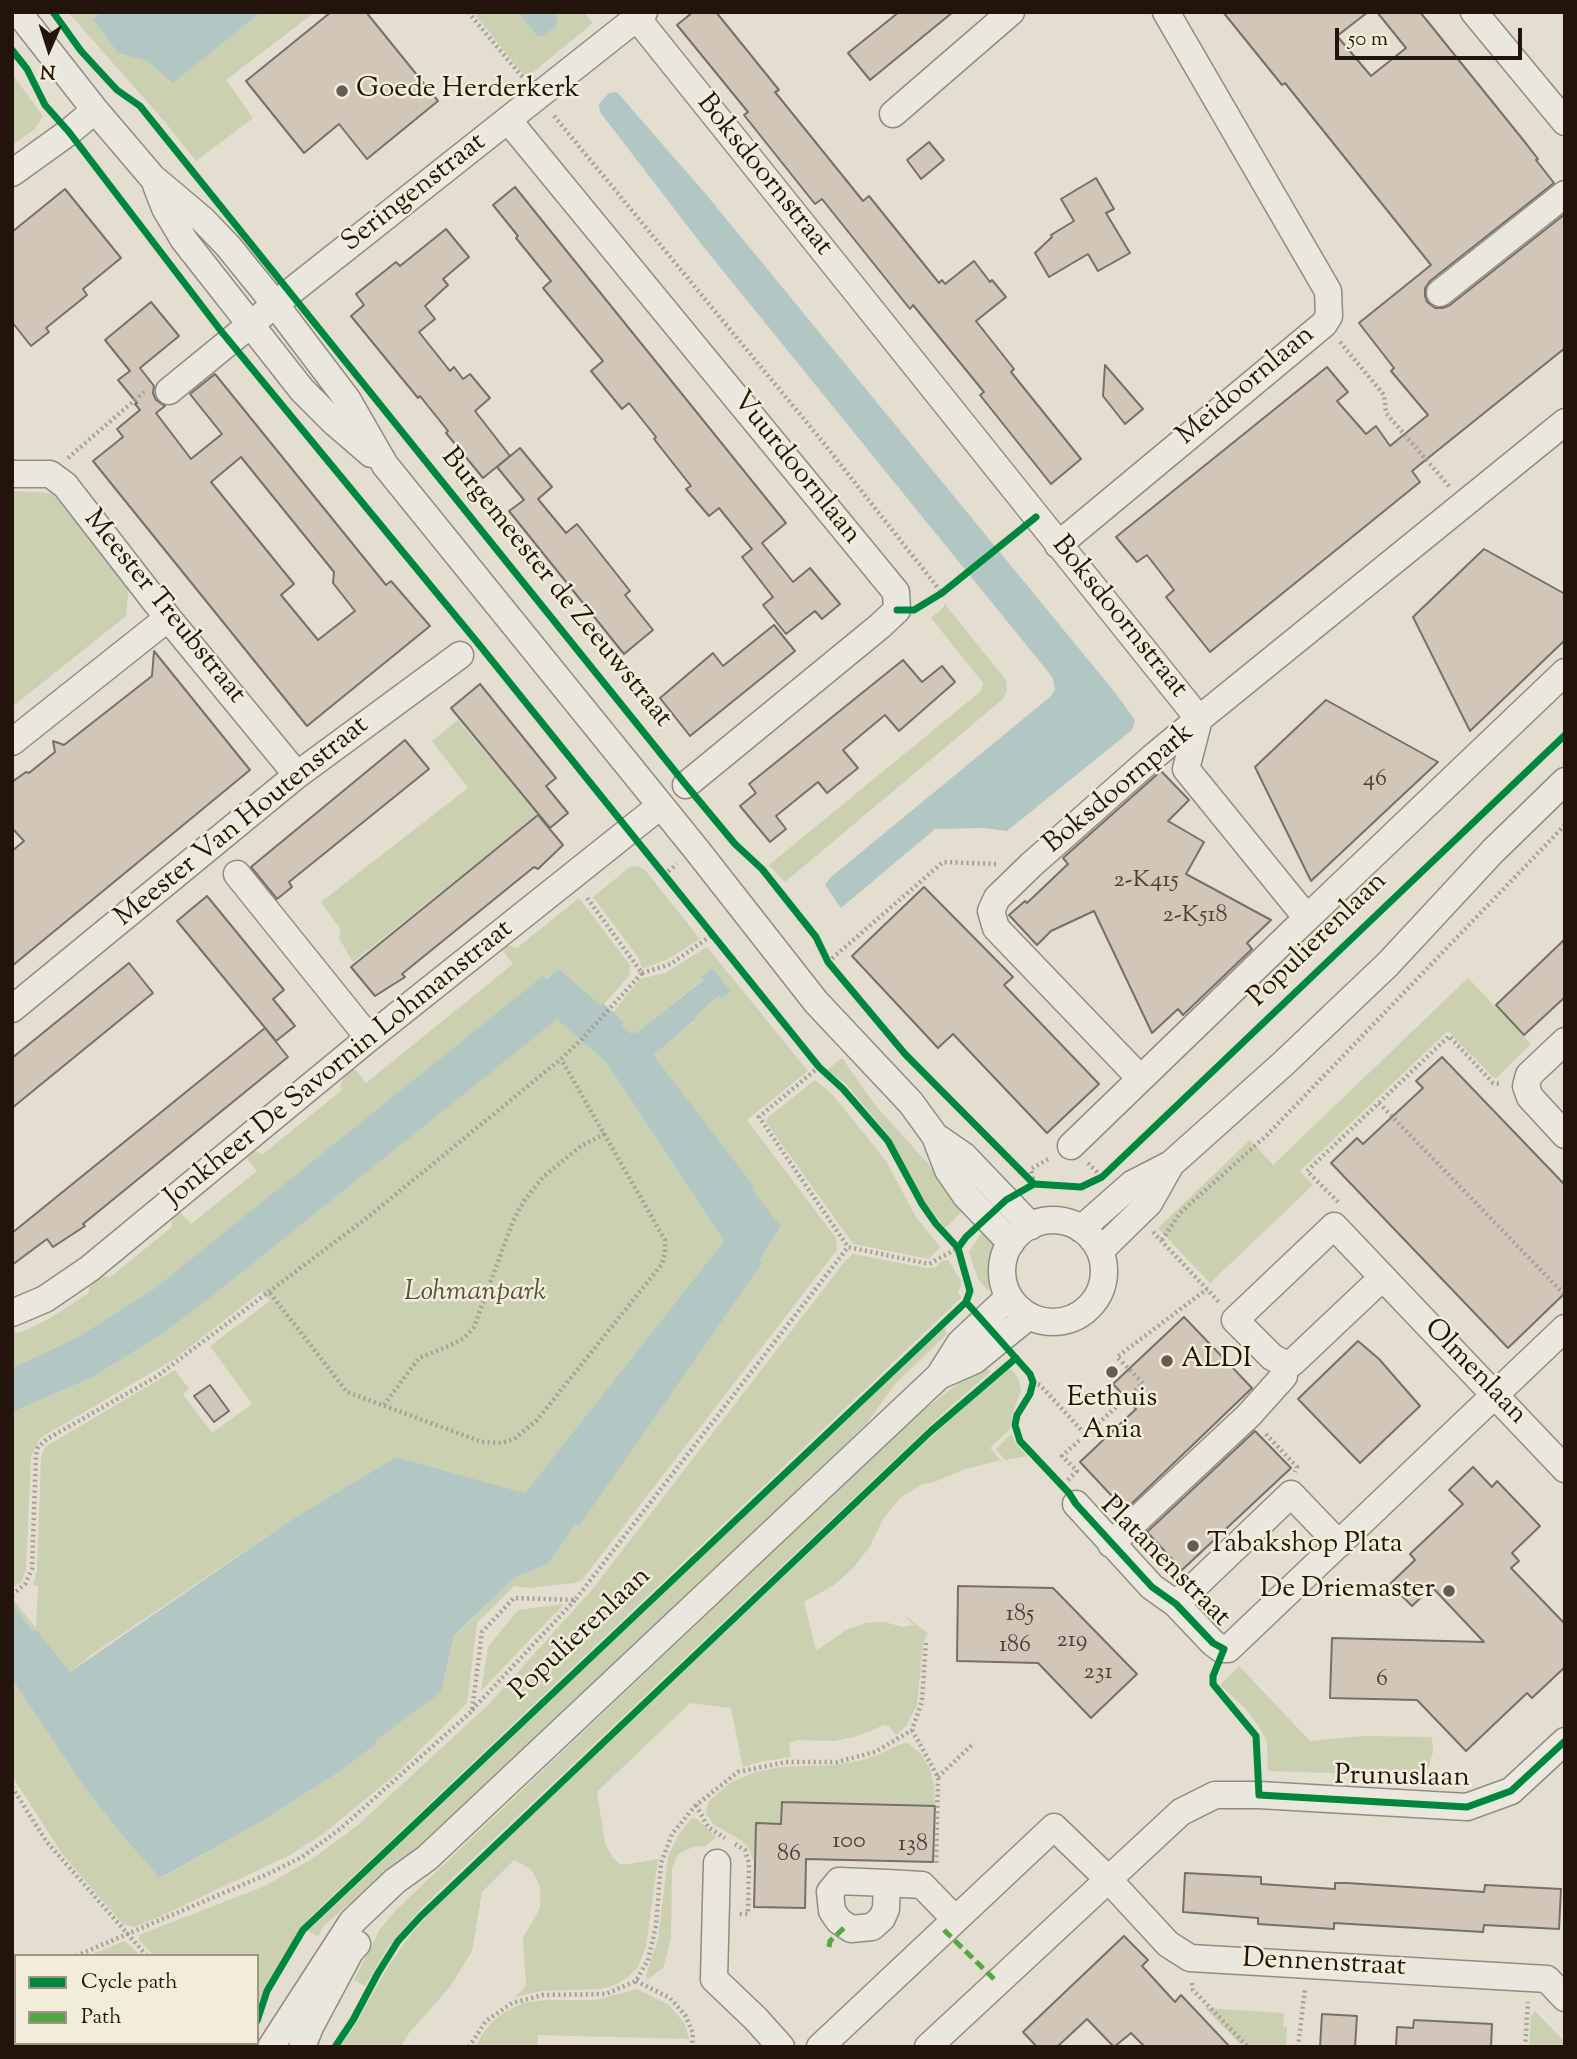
<!DOCTYPE html>
<html>
<head>
<meta charset="utf-8">
<style>
	body { margin:0 }
	#map { position:relative; width:1577px; height:2059px; overflow:hidden; background:#e3decf; font-family:"Sorts Mill Goudy",serif }
	canvas { display:block }
	.frame { position:absolute; inset:0; border:14px solid #23140b; pointer-events:none }
	.legend { position:absolute; left:14px; top:1954px; width:245px; height:91px; box-sizing:border-box; background:#f2eddb; border:2px solid #9f9688; margin:0; padding:9px 12px; list-style:none; font-size:21px; color:#23140b }
	.legend li { display:flex; align-items:center; gap:14px; height:35px }
	.legend b { width:35px; border:2px solid #9f9688 }
	.north { position:absolute; left:14px; top:14px; width:70px; height:70px; -webkit-text-stroke:5px #f2eddb; paint-order:stroke; rotate:183deg; font-size:19px; font-weight:700; line-height:28px; text-align:center; color:#23140b }
	.north::after { content:''; display:block; margin:auto; width:24px; height:32px; background:#23140b; clip-path:polygon(50% 0,100% 100%,50% 72%,0 100%) }
	.scale { position:absolute; left:1335px; top:28px; width:187px; height:32px; box-sizing:border-box; border:4px solid #23140b; border-top:0; padding-left:9px; font-size:21px; line-height:24px; white-space:nowrap; color:#23140b; -webkit-text-stroke:5px #f2eddb; paint-order:stroke }
</style>
</head>
<body>
<div id="map">
<canvas width="1577" height="2059"></canvas>
<div class="frame"></div>
<ul class="legend">
<li><b style="height:9px;background:#00873e"></b>Cycle path</li>
<li><b style="height:9px;background:#53a841"></b>Path</li>
</ul>
<div class="north">N</div>
<div class="scale">50 m</div>
</div>
<script>
const g = document.querySelector('canvas').getContext('2d');
g.lineJoin = 'round';
function fill(path, color) {
  g.fillStyle = color;
  g.fill(path, 'evenodd');
}
function shape(rows) {
  const path = new Path2D();
  for (const r of rows) {
    if (r.length === 3) {
      path.moveTo(r[0] + r[2], r[1]);
      path.arc(r[0], r[1], r[2], 0, 2 * Math.PI);
      continue;
    }
    path.moveTo(r[0], r[1]);
    for (let i = 2; i < r.length; i += 2) path.lineTo(r[i], r[i + 1]);
  }
  return path;
}
function trace(path, color, width, dash) {
  g.strokeStyle = color;
  g.lineWidth = width;
  g.lineCap = dash ? 'butt' : 'round';
  g.setLineDash(dash || []);
  g.stroke(path);
}
function label(font, color, halo, rows, align = 'center') {
  g.font = font + ' "Sorts Mill Goudy",serif';
  g.lineWidth = 5;
  g.setLineDash([]);
  g.textBaseline = 'middle';
  g.strokeStyle = halo;
  g.fillStyle = color;
  for (const [text, x, y, turn = 0] of rows) {
    g.save();
    g.translate(x, y);
    g.rotate((+turn || 0) * Math.PI / 180);
    g.textAlign = isNaN(turn) ? turn : align;
    if (halo) g.strokeText(text, 0, 0);
    g.fillText(text, 0, 0);
    g.restore();
  }
}
fill(shape([
	[68,12,100,12,93,20,118,53,147,61,173,82,261,12,315,12,226,80,253,118,196,161,165,122],
	[473,12,518,12,537,36,558,20,552,12,584,12,593,23,526,78],
	[12,74,43,116,35,129,12,145],
	[12,491,52,493,129,584,126,616,12,707],
	[944,603,1006,680,1007,690,1003,699,785,882,769,865,981,691,983,683,931,618,944,607],
	[458,720,527,802,542,811,353,962,339,938,341,930,321,902,468,788,432,741],
	[636,866,644,869,700,939,668,959,648,967,642,968,638,957,593,897,630,867],
	[579,898,630,965,629,976,604,1004,601,1007,559,969,545,979,543,977,155,1288,78,1337,12,1368,12,1329,18,1333,28,1329,49,1319,89,1293,89,1281,98,1274,109,1278,172,1227,172,1215,179,1211,191,1224,257,1171,247,1159,251,1151,263,1154,342,1090,340,1087,344,1077,352,1070,356,1070,366,1083,513,964,503,951,506,945,517,948],
	[707,947,808,1071,747,1120,836,1238,837,1250,582,1580,575,1583,529,1588,514,1586,477,1623,467,1703,396,1774,323,1834,290,1855,157,1918,134,1927,123,1924,63,1855,12,1776,12,1679,85,1788,122,1835,161,1878,257,1824,339,1772,376,1744,374,1741,441,1692,454,1637,515,1577,548,1564,575,1525,578,1526,761,1262,759,1260,781,1228,751,1189,754,1186,652,1055,695,1021,693,1017,720,996,722,998,731,991,712,968,702,977,703,979,636,1033,632,1033,622,1025,624,1022,613,1012,640,979,665,973],
	[1468,978,1531,1044,1495,1079,1448,1031,1300,1171,1313,1185,1210,1283,1158,1228,1250,1140,1273,1165],
	[557,1018,606,1062,724,1241,525,1493,396,1457,294,1518,91,1655,70,1672,36,1629,33,1631,12,1604,12,1598,36,1628,38,1586,33,1585,37,1571,41,1457,45,1447,175,1370,189,1389,183,1394,212,1433,252,1404,210,1346,270,1301,262,1291,173,1360,40,1438,31,1457,26,1570,21,1583,12,1587,12,1412,93,1377,162,1334,215,1294],
	[842,1058,876,1106,967,1207,945,1228,926,1203,890,1137,846,1084,827,1070],
	[815,1080,833,1095,886,1161,916,1217,940,1247,929,1259,853,1244,766,1122,767,1118],
	[985,1228,995,1239,997,1253,988,1291,978,1279,969,1252],
	[853,1254,927,1268,936,1267,942,1261,948,1260,961,1281,961,1287,957,1292,962,1297,310,1917,281,1960,257,2005,257,1956,154,1956,139,1940,139,1935,265,1886,315,1857,358,1825,487,1706,591,1591,846,1260],
	[944,1327,947,1334,896,1383,867,1423,406,1862,346,1906,323,1927,318,1937,308,1931],
	[984,1364,990,1372,940,1416,423,1906,388,1947,365,1986,354,1980,380,1929,395,1911,917,1415],
	[1010,1368,1019,1379,1021,1391,1012,1415,1010,1429,990,1448,1001,1460,965,1469,934,1482,923,1484,902,1496,883,1519,869,1548,852,1569,834,1585,804,1602,816,1651,846,1630,865,1623,884,1622,903,1627,914,1625,902,1614,928,1633,923,1643,917,1705,906,1726,899,1733,896,1735,889,1726,884,1725,858,1736,834,1741,798,1740,789,1743,791,1757,764,1761,743,1767,731,1708,690,1703,597,1792,605,1843,613,1858,620,1864,629,1864,658,1859,646,1946,638,1967,630,1975,615,1985,600,1989,541,1991,514,1997,522,1991,526,1984,523,1938,540,1908,540,1886,531,1869,514,1860,482,1892,472,1951,450,1987,408,2034,401,2047,340,2047,353,2029,390,1963,412,1933,435,1907,949,1420],
	[1011,1434,1017,1445,1027,1456,1005,1460,996,1449],
	[563,1604,564,1604,481,1691,488,1647,518,1610],
	[1239,1666,1310,1741,1362,1736,1432,1737,1433,1752,1429,1766,1420,1776,1268,1771,1267,1742,1260,1728,1246,1709,1220,1685],
	[908,1743,922,1755,930,1769,934,1786,935,1806,782,1802,781,1824,756,1824,755,1860,753,1860,750,1850,742,1841,713,1824,706,1813,708,1802,730,1783,755,1772,781,1767,833,1765,858,1761,877,1755,901,1744],
	[692,1818,697,1819,716,1837,706,1846,693,1847,678,1854,672,1868,671,1939,663,1968,648,1979,649,1984,646,1975,658,1939,668,1856,679,1834],
	[125,1941,141,1956,88,1956,122,1942],
	[637,1989,669,2005,685,2024,689,2039,538,2035,537,2047,476,2047,481,2036,491,2023,505,2012,523,2003,545,2000,596,2000],
	[1205,2008,1284,2013,1283,2027,1287,2027,1286,2047,1240,2044],
	[1535,2011,1565,2042,1565,2047,1529,2047,1531,2016],
	[26,2043,159,2043,166,2047,17,2047]
]), '#cad0b0');
fill(shape([
	[100,12,261,12,173,83,147,61,118,53,93,20],
	[518,12,552,12,558,20,555,27,544,35,537,36],
	[617,92,704,192,1113,690,1135,720,1132,730,1007,831,984,828,935,829,841,908,825,885,831,877,1050,697,1055,690,1053,678,702,245,600,112,599,104,609,93],
	[712,968,731,991,722,999,719,996,694,1017,695,1020,653,1055,754,1186,752,1189,781,1227,759,1260,762,1263,579,1526,575,1525,548,1564,515,1577,454,1636,441,1692,375,1741,376,1744,339,1772,257,1824,160,1878,122,1835,85,1788,12,1679,12,1604,33,1631,36,1629,70,1672,294,1518,396,1457,525,1493,724,1241,606,1062,557,1019,215,1294,162,1334,93,1377,12,1412,12,1368,78,1337,155,1288,543,976,546,979,559,969,601,1006,603,1003,624,1022,622,1025,631,1033,636,1033,703,980,701,977]
]), '#b2c6c4');
const building = shape([
	[331,12,366,12,438,101,367,159,339,124,304,153,246,81,331,12],
	[693,12,716,12,779,90,775,92,863,201,869,196,939,283,942,280,945,284,974,261,990,282,992,280,1006,297,976,321,1014,369,1011,372,1081,459,1051,484,980,395,984,392,913,305,910,309,822,199,815,204,744,115,748,112,677,25,693,12],
	[899,12,953,12,870,80,848,53,899,12],
	[1223,12,1368,12,1337,36,1371,76,1406,48,1377,12,1420,12,1524,141,1538,159,1536,160,1554,183,1430,281,1425,288,1425,296,1427,302,1435,308,1443,308,1450,305,1565,214,1565,348,1412,471,1420,482,1210,652,1166,597,1174,590,1147,555,1137,562,1116,537,1327,367,1348,392,1337,401,1366,434,1376,426,1390,446,1428,415,1391,371,1394,368,1359,323,1431,265,1285,83,1282,85,1223,12],
	[929,142,944,160,921,179,907,160,929,142],
	[1096,178,1114,209,1106,213,1130,253,1098,271,1088,254,1049,277,1035,253,1052,237,1051,235,1074,221,1061,199,1096,178],
	[515,187,786,523,762,543,793,582,810,568,840,604,822,619,815,611,786,634,763,605,773,597,742,557,752,549,719,508,709,516,686,489,691,486,654,439,656,437,629,403,622,409,591,371,603,361,543,288,551,281,516,238,518,236,493,205,515,187],
	[65,189,121,258,83,289,87,295,46,328,49,332,31,346,12,322,12,232,65,189],
	[446,229,469,257,443,279,448,285,425,306,435,319,419,332,450,371,454,367,463,379,470,374,490,398,475,411,510,456,483,478,446,433,448,431,420,396,418,398,351,316,364,305,356,294,396,262,400,266,446,229],
	[151,302,179,336,140,368,154,386,153,393,156,400,165,406,156,413,191,459,222,434,190,394,215,374,386,585,391,581,430,626,307,726,93,461,123,437,117,429,140,410,135,404,137,403,118,380,130,371,105,340,151,302],
	[241,457,334,572,333,583,355,611,318,640,281,595,294,584,211,482,241,457],
	[1105,365,1143,409,1125,424,1103,396,1105,365],
	[520,448,552,487,538,499,566,533,577,524,630,591,625,595,653,630,624,654,509,511,524,500,497,467,520,448],
	[1484,549,1565,594,1565,640,1470,731,1413,617,1484,549],
	[774,625,795,651,690,736,660,698,713,653,723,666,774,625],
	[154,651,250,770,12,966,12,851,24,841,12,828,12,782,26,772,29,773,55,752,53,741,64,745,152,676,154,651],
	[903,660,922,682,942,666,955,682,899,731,885,715,843,750,858,768,827,793,818,782,776,816,786,829,770,842,740,806,756,793,749,784,903,660],
	[480,684,556,778,546,786,568,813,550,828,451,708,480,684],
	[1326,700,1438,762,1311,881,1255,767,1326,700],
	[405,740,429,769,289,882,292,887,277,899,251,867,405,740],
	[1161,771,1189,800,1168,821,1204,842,1186,874,1271,920,1247,943,1252,949,1183,1015,1178,1009,1152,1033,1094,911,1051,931,1037,945,1009,915,1025,901,1027,903,1068,864,1063,858,1161,771],
	[538,815,563,845,538,869,534,867,402,974,405,977,375,996,351,967,538,815],
	[924,887,1013,977,1004,985,1099,1084,1047,1133,953,1034,938,1048,852,956,924,887],
	[207,896,284,990,273,999,295,1026,276,1041,177,921,207,896],
	[1565,939,1565,997,1524,1035,1496,1005,1565,939],
	[129,963,153,993,12,1108,12,1058,129,963],
	[265,1028,288,1057,83,1224,85,1226,53,1247,47,1239,12,1265,12,1233,265,1028],
	[1442,1057,1565,1185,1565,1293,1508,1348,1331,1163,1357,1138,1363,1144,1423,1088,1416,1081,1442,1057],
	[1184,1317,1252,1388,1125,1510,1080,1462,1136,1409,1113,1384,1184,1317],
	[1358,1341,1379,1359,1420,1406,1360,1463,1298,1399,1358,1341],
	[210,1385,229,1411,214,1422,194,1396,210,1385],
	[1255,1431,1291,1468,1182,1570,1147,1532,1255,1431],
	[1473,1467,1492,1487,1497,1481,1540,1526,1512,1553,1519,1561,1511,1568,1565,1624,1565,1667,1532,1698,1527,1693,1466,1751,1417,1700,1330,1698,1332,1638,1484,1642,1432,1587,1412,1606,1390,1584,1415,1560,1410,1554,1463,1504,1449,1490,1473,1467],
	[958,1586,1053,1588,1137,1674,1091,1718,1038,1663,957,1661,958,1586],
	[782,1802,935,1806,933,1862,806,1859,805,1908,754,1907,756,1823,781,1824,782,1802],
	[1185,1873,1261,1877,1261,1884,1335,1889,1335,1883,1347,1883,1484,1892,1485,1885,1561,1889,1559,1929,1484,1925,1483,1932,1334,1923,1334,1929,1258,1924,1258,1918,1183,1912,1185,1873],
	[1124,1936,1148,1960,1142,1966,1175,2002,1181,1995,1230,2047,1145,2047,1131,2033,1114,2047,1087,2019,1057,2047,1037,2047,1023,2032,1124,1936],
	[1322,2014,1357,2016,1355,2047,1320,2047,1322,2014],
	[1414,2020,1492,2024,1491,2047,1396,2047,1397,2027,1413,2028,1414,2020]
]);
fill(building, '#d2c6b9');
trace(building, '#757068', 2);
const minor = shape([
	[18,12,95,110,152,177,203,220,228,246,275,304,347,399,385,465,696,849,816,1002,911,1103,935,1136,948,1170,966,1196,1011,1243],
	[1474,12,1565,122],
	[637,18,1199,719,1565,422],
	[893,114,1011,12],
	[508,120,896,592,897,610,880,626,686,785],
	[12,173,69,132,95,110],
	[156,185,165,208,184,240,302,390,334,422,371,454],
	[1440,293,1565,194],
	[169,391,289,293,644,12],
	[12,474,50,474,65,485,168,618,297,775],
	[1058,545,1324,324,1329,316,1328,291,1166,12],
	[12,742,168,618],
	[237,874,369,1038],
	[1307,918,1565,672],
	[12,1009,297,775,460,655],
	[1565,1041,1529,1075,1526,1086,1530,1097,1565,1135],
	[1140,1078,996,928,991,911,997,898,1031,865,1153,757,1199,719],
	[935,1136,964,1156,1031,1226],
	[1071,1146,1307,918,1186,769,1199,719],
	[1053,1271,51],
	[1081,1229,1132,1184,1171,1164,1284,1063,1388,964,1493,851,1565,781],
	[1100,1251,1149,1203,1171,1164],
	[1382,1278,1292,1363,1285,1364,1272,1357,1235,1320,1334,1226,1565,1469],
	[12,1313,45,1299,89,1269,369,1038,660,806],
	[939,1376,975,1360,1029,1316],
	[1076,1504,1152,1587,1176,1604,1213,1643,1221,1649,1228,1649,1565,1328],
	[1111,1544,1249,1415,1284,1376,1285,1364],
	[1176,1604,1291,1494,1339,1544],
	[717,1863,714,1979,756,2019,781,2047],
	[887,1883,886,1909,882,1918,872,1927,851,1929,839,1921,832,1911,830,1892,839,1881,887,1883,922,1885,955,1919],
	[271,2047,352,1922,395,1881,427,1858,939,1376,960,1343,1009,1297],
	[302,2047,310,2027,350,1952,357,1944],
	[820,2047,1054,1827,1108,1879,1168,1944,1190,1958,1547,1979,1565,1998],
	[928,2047,1181,1812,1215,1795,1259,1795,1467,1807,1511,1791,1565,1741]
]);
trace(minor, '#908c82', 29);
trace(shape([
	[468,12,524,79],
	[554,116,822,441,942,593],
	[1340,342,1384,395,1386,413,1449,486],
	[68,458,144,392],
	[664,875,677,864],
	[828,962,943,862,996,864],
	[642,973,671,964,712,935],
	[819,1067,759,1117,848,1247,929,1264,958,1248],
	[1379,1103,1565,1295],
	[1088,1163,1104,1179],
	[1034,1184,1031,1169,1050,1158],
	[1338,1202,1307,1171,1449,1036,1493,1083,1502,1084],
	[1153,1232,1219,1302],
	[1162,1240,1180,1213,1267,1135,1565,825],
	[270,1293,347,1392,482,1442,501,1443,514,1439,537,1420,662,1264,665,1253,665,1240,561,1059],
	[1033,1382,1040,1385,1085,1434],
	[384,1405,419,1358,449,1346,464,1338,474,1327,513,1221,524,1201,543,1177,581,1146,606,1133],
	[1266,1434,1297,1467,1295,1472],
	[1068,1480,1077,1471,1062,1456,1143,1383,1117,1357,1207,1289],
	[12,1595,25,1584,32,1569,36,1455,38,1447,47,1439,156,1377,368,1217,561,1059,581,1040,642,973,585,895],
	[472,1710,575,1600],
	[912,1730,938,1777,936,1866],
	[938,1777,974,1743],
	[12,1787,46,1841,147,1956],
	[696,1805,708,1827,725,1838],
	[735,1844,745,1850,749,1863,748,1914,738,1914],
	[76,1956,270,1873,302,1857,340,1829,472,1711,482,1632,514,1598,575,1600,848,1247],
	[636,1981,670,1998,685,2015,693,2033,692,2047],
	[12,1982,16,1980],
	[1192,1983,1193,1990,1248,2047],
	[202,2043,204,2047],
	[232,2047,247,2043],
	[469,2047,486,2021,512,2003,543,1995,606,1994,636,1981,648,1960,656,1926,661,1863,672,1834,696,1805,738,1772,786,1762,837,1762,875,1752,912,1730,922,1701,926,1640],
	[1298,2047,1305,1989],
	[1525,2047,1528,2002]
]), '#a39f99', 4.5, [2, 3.5]);
trace(minor, '#eae7df', 26);
trace(shape([
	[944,1930,997,1982],
	[829,1947,830,1941,846,1926]
]), '#53a841', 5, [10, 5]);
trace(shape([
	[53,12,81,51,117,90,140,106,686,785,735,844,762,869,816,937,828,962,905,1054,1034,1184],
	[12,50,27,69,45,105,69,132,221,331,477,642,819,1067,843,1089,888,1141,922,1204,936,1224,958,1248],
	[897,610,914,610,942,593,1036,517],
	[966,1302,1030,1374,1033,1382,1030,1394,1017,1415,1015,1425,1020,1441,1069,1493,1076,1504,1152,1587,1176,1604,1213,1643,1224,1649,1213,1676,1213,1684,1256,1736,1259,1795,1467,1807,1511,1791,1565,1741],
	[257,2021,267,1991,303,1930,966,1302,970,1291,958,1248,966,1237,1006,1200,1034,1184,1081,1187,1102,1177,1565,735],
	[335,2047,353,2020,378,1973,398,1941,421,1916,931,1431,1016,1358]
]), '#00873e', 7);
for (const [x, y, r, color] of [
	[342,91,7,"#665b50"],
	[1167,1361,7,"#665b50"],
	[1112,1372,7,"#665b50"],
	[1193,1546,7,"#665b50"],
	[1449,1591,7,"#665b50"]
]) {
  const dot = new Path2D();
  dot.arc(x, y, r, 0, 2 * Math.PI);
  g.fillStyle = color;
  g.fill(dot);
  trace(dot, '#f2eddb', 2.5);
}
label('24px', '#4f4036', null, [
	["46",1375,781],
	["2-K415",1146,882],
	["2-K518",1195,917],
	["185",1020,1616],
	["219",1072,1642],
	["186",1015,1647],
	["231",1098,1674],
	["6",1382,1681],
	["100",849,1843],
	["138",913,1846],
	["86",789,1856]
]);
label('28px', '#23140b', '#f2eddb', [
	["Goede Herderkerk",356,91],
	["ALDI",1181,1361],
	["Eethuis",1112,1400,"center"],
	["Ania",1112,1432,"center"],
	["Tabakshop Plata",1207,1546],
	["De Driemaster",1435,1591,"right"]
], 'left');
label('28px', '#23140b', '#f2eddb', [
	["Boksdoornstraat",763,176,51],
	["Seringenstraat",415,194,-38],
	["Meidoornlaan",1247,387,-40],
	["Vuurdoornlaan",795,469,51],
	["Burgemeester de Zeeuwstraat",555,589,51],
	["Meester Treubstraat",163,608,51],
	["Boksdoornstraat",1118,618,51],
	["Boksdoornpark",1120,790,-40],
	["Meester Van Houtenstraat",243,823,-39],
	["Populierenlaan",1319,941,-44],
	["Jonkheer De Savornin Lohmanstraat",340,1065,-39],
	["Olmenlaan",1474,1373,46],
	["Platanenstraat",1164,1563,45],
	["Populierenlaan",582,1635,-43],
	["Prunuslaan",1402,1779,1],
	["Dennenstraat",1324,1965,3]
]);
label('italic 28px', '#56523c', '#f2eddb', [
	["Lohmanpark",475,1294]
]);
</script>
</body>
</html>
